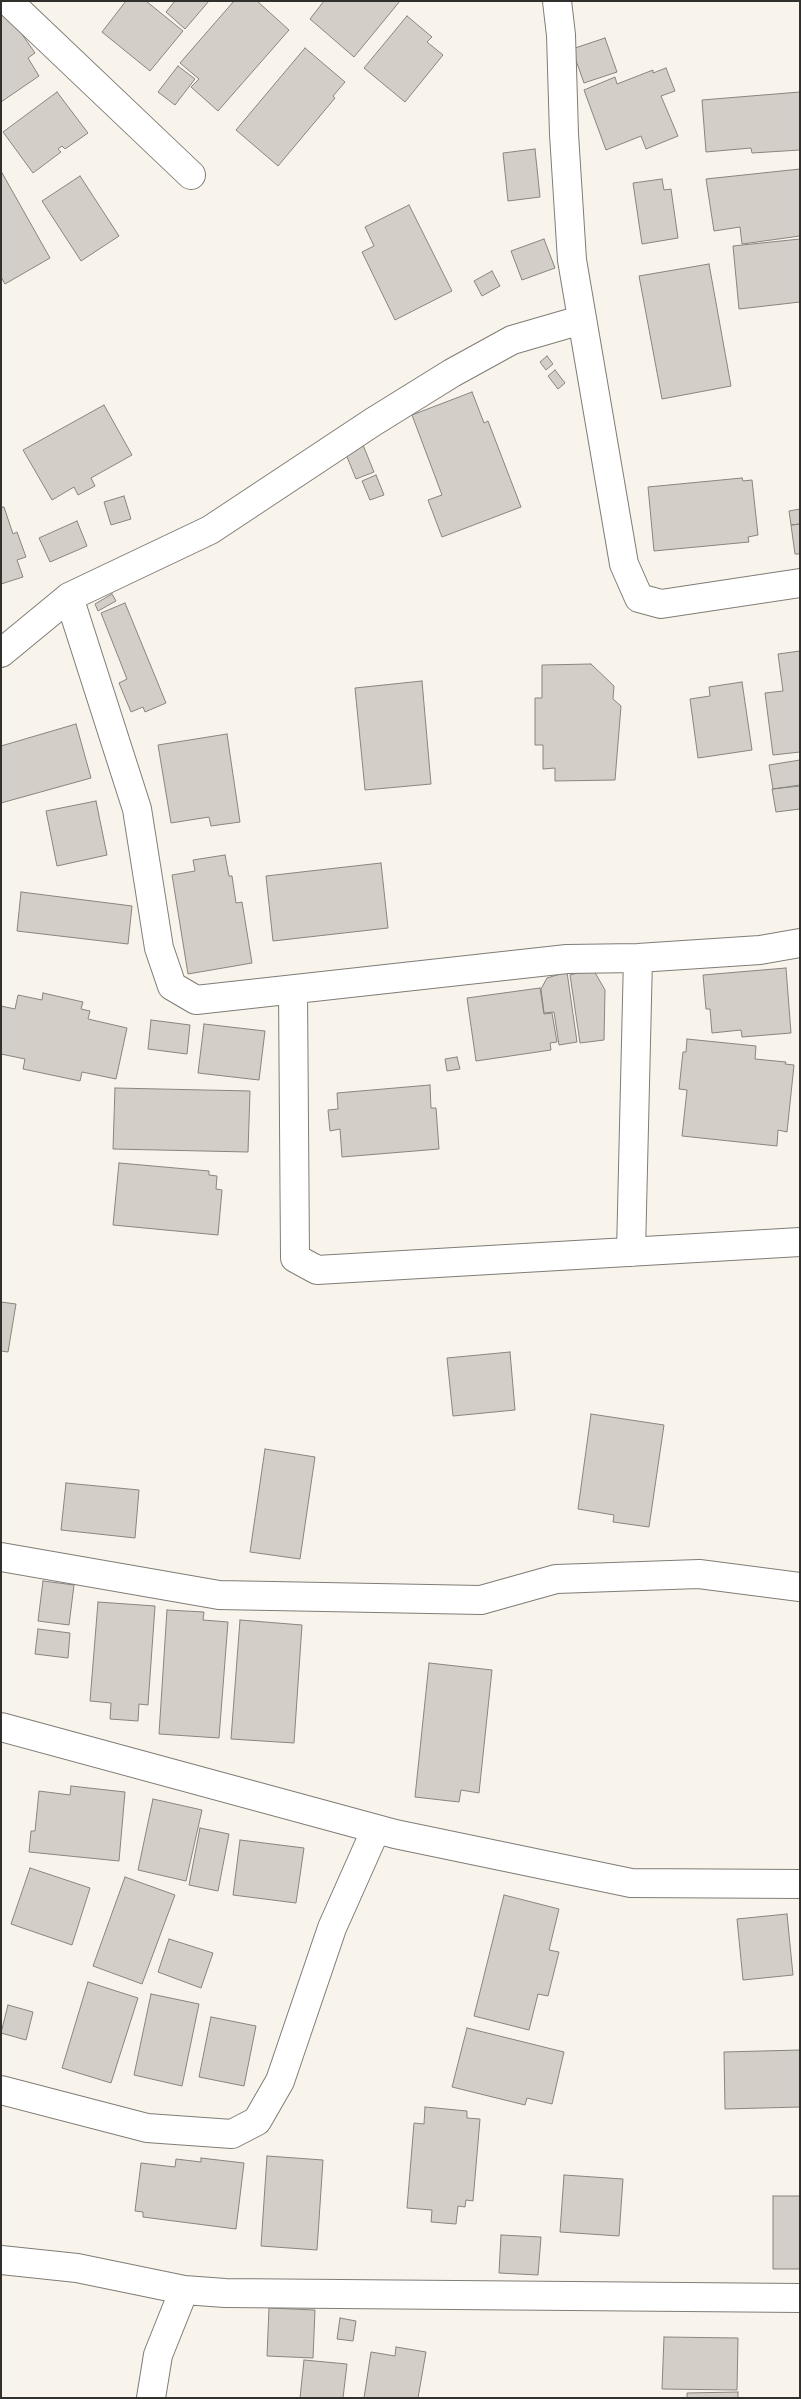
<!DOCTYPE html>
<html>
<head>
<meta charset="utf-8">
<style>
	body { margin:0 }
	#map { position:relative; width:801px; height:2399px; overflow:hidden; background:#f8f4ec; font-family:"Source Sans 3",sans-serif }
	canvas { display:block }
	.frame { position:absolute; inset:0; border:2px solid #32302d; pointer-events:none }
</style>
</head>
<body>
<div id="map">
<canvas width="801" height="2399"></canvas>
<div class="frame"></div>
</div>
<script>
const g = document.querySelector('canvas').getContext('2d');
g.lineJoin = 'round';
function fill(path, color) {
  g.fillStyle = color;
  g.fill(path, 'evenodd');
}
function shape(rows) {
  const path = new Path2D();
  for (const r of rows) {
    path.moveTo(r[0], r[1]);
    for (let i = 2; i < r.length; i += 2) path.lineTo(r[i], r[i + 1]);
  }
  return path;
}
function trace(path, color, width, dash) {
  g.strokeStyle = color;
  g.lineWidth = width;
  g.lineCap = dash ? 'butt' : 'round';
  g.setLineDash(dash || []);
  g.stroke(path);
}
const building = shape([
	[126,1,146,1,183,31,150,71,102,32,126,1],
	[175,1,209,1,185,29,166,12,175,1],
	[234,1,257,1,289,30,218,111,191,87,199,79,180,63,234,1],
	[324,1,400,1,354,57,310,19,324,1],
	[6,11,35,53,28,58,39,76,1,102,1,15,6,11],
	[407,16,432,37,427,42,443,55,405,102,364,68,407,16],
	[605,38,617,72,584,83,572,49,605,38],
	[305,48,345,82,333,96,335,98,278,166,236,130,305,48],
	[178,66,195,79,175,105,158,92,178,66],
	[666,68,675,91,661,96,678,136,646,149,641,136,606,150,584,90,615,77,617,84,653,70,653,73,666,68],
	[57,92,88,133,65,149,62,146,58,149,61,152,33,173,3,132,57,92],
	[800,92,800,150,752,153,751,148,706,152,702,100,800,92],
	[535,149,540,197,508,201,503,153,535,149],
	[800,169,800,236,742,244,740,227,714,231,706,179,800,169],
	[1,171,50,258,5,284,1,277,1,171],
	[80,176,119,236,81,261,42,201,80,176],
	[662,179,664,190,671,189,678,238,642,244,633,183,662,179],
	[409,205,452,291,395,320,362,252,374,246,365,227,409,205],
	[544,239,555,268,522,280,511,251,544,239],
	[800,239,800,302,739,309,733,246,800,239],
	[709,264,731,386,662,399,639,276,709,264],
	[492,271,500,286,482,296,474,281,492,271],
	[547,356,553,364,546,370,540,362,547,356],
	[555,370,565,383,558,389,548,376,555,370],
	[472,392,484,423,488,421,521,507,442,537,428,500,442,495,412,415,472,392],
	[104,405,132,455,91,478,95,486,78,495,74,487,52,500,23,450,104,405],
	[361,440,374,472,356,479,343,447,361,440],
	[376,475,384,495,370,500,362,481,376,475],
	[742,478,743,481,752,480,758,535,748,537,749,542,654,551,648,487,742,478],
	[124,496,131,519,111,525,104,502,124,496],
	[1,507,4,507,13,534,17,532,26,557,17,560,23,577,1,584,1,507],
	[800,509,800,524,791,525,789,511,800,509],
	[77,521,87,546,50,562,39,538,77,521],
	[800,524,800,554,795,554,791,525,800,524],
	[112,594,116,601,98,611,95,604,112,594],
	[125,603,166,703,145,712,143,707,131,712,119,683,127,679,101,613,125,603],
	[800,651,800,752,773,755,765,693,783,691,778,654,800,651],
	[591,664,614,686,613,699,621,706,615,780,555,781,555,768,543,769,543,745,535,745,535,698,542,698,542,665,591,664],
	[422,681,431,784,365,790,355,688,422,681],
	[742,682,752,750,698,758,690,699,710,696,709,687,742,682],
	[76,724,91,778,1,803,1,746,76,724],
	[227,734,240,822,211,826,209,817,171,823,158,745,227,734],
	[800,760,800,785,773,789,769,765,800,760],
	[800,786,800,809,776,812,772,789,800,786],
	[96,801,107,855,57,866,46,811,96,801],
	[225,855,229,876,232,876,236,903,242,902,252,963,188,974,172,875,195,871,193,860,225,855],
	[381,863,388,928,273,941,266,876,381,863],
	[21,892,132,906,128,944,17,931,21,892],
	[786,968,791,1033,742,1037,741,1030,712,1033,710,1009,706,1009,703,975,786,968],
	[593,969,605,990,604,1040,580,1043,570,975,593,969],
	[567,972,577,1042,559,1045,554,1012,544,1013,541,989,547,978,567,972],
	[540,988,544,1014,552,1013,557,1042,550,1043,551,1050,476,1061,467,998,540,988],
	[43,993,83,1002,81,1009,90,1011,88,1019,127,1028,116,1079,82,1072,80,1081,23,1069,25,1059,1,1054,1,1006,15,1009,18,995,42,1000,43,993],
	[151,1020,190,1025,187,1054,148,1049,151,1020],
	[204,1024,265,1031,259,1080,198,1073,204,1024],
	[687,1039,756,1046,755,1059,786,1062,785,1064,794,1065,787,1132,778,1130,777,1146,682,1136,687,1090,679,1089,683,1052,686,1052,687,1039],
	[457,1057,460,1069,447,1071,445,1059,457,1057],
	[430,1085,431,1108,436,1108,439,1149,342,1157,340,1129,330,1131,328,1110,338,1109,337,1093,430,1085],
	[115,1088,250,1091,248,1152,113,1149,115,1088],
	[119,1163,209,1171,209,1175,217,1176,216,1189,222,1190,218,1235,113,1225,119,1163],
	[1,1302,16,1304,8,1352,1,1351,1,1302],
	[510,1352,515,1410,453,1416,447,1358,510,1352],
	[591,1414,664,1425,649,1527,613,1522,614,1515,578,1509,591,1414],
	[265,1449,315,1457,300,1559,250,1552,265,1449],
	[66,1483,139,1490,135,1538,61,1530,66,1483],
	[43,1581,74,1585,69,1625,38,1621,43,1581],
	[98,1602,155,1606,148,1705,139,1704,138,1721,110,1719,111,1703,90,1701,98,1602],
	[167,1610,204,1612,203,1620,228,1622,219,1738,159,1734,167,1610],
	[240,1620,302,1625,294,1743,231,1739,240,1620],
	[38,1629,70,1633,68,1658,35,1654,38,1629],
	[429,1663,492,1670,479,1793,461,1790,459,1802,415,1797,429,1663],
	[71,1786,125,1792,119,1861,29,1852,31,1831,35,1831,39,1791,70,1795,71,1786],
	[153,1799,202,1810,186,1881,138,1870,153,1799],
	[200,1828,229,1834,218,1891,189,1885,200,1828],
	[240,1840,304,1848,296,1903,233,1895,240,1840],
	[30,1868,90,1888,72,1945,11,1924,30,1868],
	[125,1877,175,1895,142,1984,93,1966,125,1877],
	[504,1895,559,1909,549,1950,559,1952,548,1996,538,1994,529,2030,474,2016,504,1895],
	[787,1914,793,1975,743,1980,737,1919,787,1914],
	[169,1939,213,1953,201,1988,158,1972,169,1939],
	[88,1982,138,1998,111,2083,62,2068,88,1982],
	[151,1994,199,2004,182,2086,134,2075,151,1994],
	[8,2005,33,2012,26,2040,1,2033,8,2005],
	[211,2017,256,2026,244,2086,199,2077,211,2017],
	[467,2028,564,2052,552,2104,527,2098,525,2105,452,2087,467,2028],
	[800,2050,800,2107,725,2109,724,2052,800,2050],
	[425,2107,467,2111,467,2118,480,2119,473,2201,466,2200,465,2207,458,2206,456,2224,431,2222,432,2210,407,2208,414,2123,424,2124,425,2107],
	[267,2156,323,2160,317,2250,261,2246,267,2156],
	[201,2158,244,2163,236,2229,143,2217,143,2212,135,2211,141,2163,175,2167,176,2159,201,2162,201,2158],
	[564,2175,623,2179,619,2236,560,2232,564,2175],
	[773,2196,800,2196,800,2269,773,2269,773,2196],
	[501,2235,541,2237,538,2275,499,2273,501,2235],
	[269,2308,315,2310,313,2358,267,2356,269,2308],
	[340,2318,356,2321,353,2341,337,2339,340,2318],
	[664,2337,738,2338,737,2390,662,2389,664,2337],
	[396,2347,426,2352,418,2398,364,2398,371,2352,395,2356,396,2347],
	[304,2360,347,2364,343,2398,300,2398,304,2360],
	[738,2392,738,2398,687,2398,687,2393,738,2392]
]);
fill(building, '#d3cfc8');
trace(building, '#89857e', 1);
const minor = shape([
	[8,1,191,175],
	[557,1,561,35,564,134,572,260,624,564,639,598,661,604,800,583],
	[69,597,137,809,159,948,172,986,196,1000,567,959,638,958,760,950,800,943],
	[1,653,69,597,210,530,373,422,452,373,512,340,581,320],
	[293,990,295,1258,317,1270,800,1242],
	[631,1252,638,958],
	[1,1557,219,1595,481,1600,556,1579,699,1574,800,1587],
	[1,1727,395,1834,631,1883,800,1884],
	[1,2090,147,2128,232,2134,257,2121,280,2081,332,1928,376,1829],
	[1,2260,77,2268,184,2290],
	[151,2398,158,2355,184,2290,225,2293,800,2298]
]);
trace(minor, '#807c76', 30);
trace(minor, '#fff', 28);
</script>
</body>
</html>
